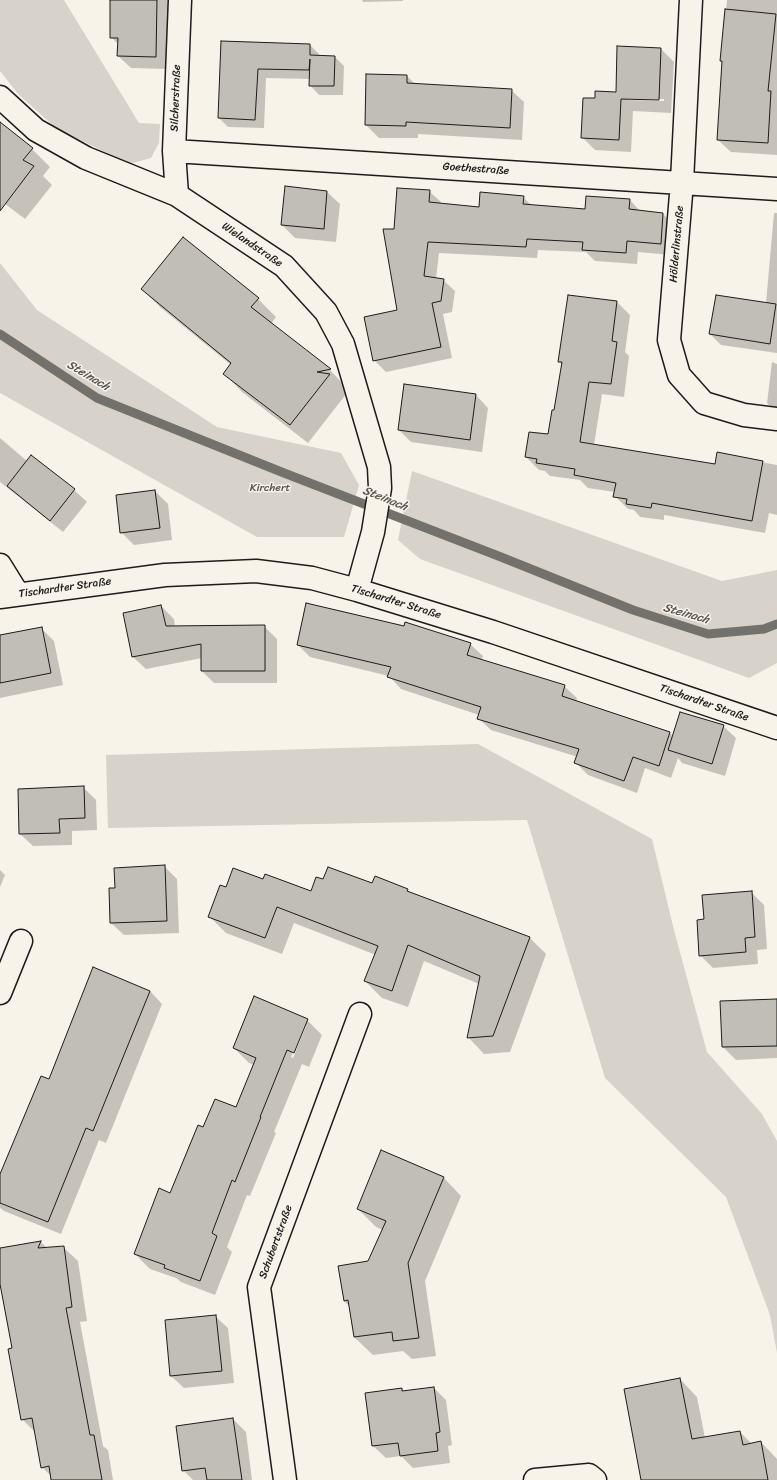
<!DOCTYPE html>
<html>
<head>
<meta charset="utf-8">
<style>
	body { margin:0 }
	canvas { display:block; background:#f7f3e8 }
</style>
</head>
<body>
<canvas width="777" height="1480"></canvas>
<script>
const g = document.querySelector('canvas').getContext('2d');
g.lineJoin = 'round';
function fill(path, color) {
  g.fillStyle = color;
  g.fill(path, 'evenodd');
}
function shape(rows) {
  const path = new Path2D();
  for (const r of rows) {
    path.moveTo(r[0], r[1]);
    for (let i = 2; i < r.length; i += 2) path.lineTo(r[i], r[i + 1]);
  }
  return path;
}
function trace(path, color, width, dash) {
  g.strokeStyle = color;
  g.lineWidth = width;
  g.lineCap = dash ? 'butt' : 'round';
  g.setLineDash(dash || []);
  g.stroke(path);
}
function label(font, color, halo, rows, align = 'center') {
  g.font = font + ' Sriracha,sans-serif';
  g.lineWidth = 3;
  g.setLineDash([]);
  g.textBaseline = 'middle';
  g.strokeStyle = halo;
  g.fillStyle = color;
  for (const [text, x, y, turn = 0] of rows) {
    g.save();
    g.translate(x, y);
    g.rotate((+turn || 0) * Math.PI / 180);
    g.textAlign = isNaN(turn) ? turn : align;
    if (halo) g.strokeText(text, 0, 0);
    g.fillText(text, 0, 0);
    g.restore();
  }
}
fill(shape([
	[0,0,64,0,139,123,160,124,159,143,151,158,129,164,56,128,18,94,0,71],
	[0,263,37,310,217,427,341,453,359,485,344,537,257,537,0,393],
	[412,471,722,581,777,570,777,663,749,678,420,559,398,540],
	[478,744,652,839,674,930,707,1052,762,1114,777,1141,777,1353,770,1315,726,1197,605,1078,527,820,108,828,106,755]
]), '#d7d3cb');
fill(shape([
	[111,0,169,0,168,69,131,68,118,56,119,45,111,37],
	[362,0,403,0,403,1,363,2],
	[727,0,777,0,777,155,731,152,718,140,723,62,721,60],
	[222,42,310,45,319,54,319,57,335,57,344,66,343,95,319,95,310,85,310,79,266,78,264,128,228,127,219,118],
	[618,47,661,49,674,62,671,113,633,111,631,152,595,150,582,137,596,99,617,93],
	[628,98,664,99,664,101,628,100],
	[407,76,416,85,511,90,524,102,522,140,418,134,418,138,379,138,366,125],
	[0,124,32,149,50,167,43,176,52,185,25,219,0,200],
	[286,187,327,192,340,204,336,242,295,238,282,225],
	[429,191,441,202,441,204,480,208,523,197,532,206,586,210,629,199,640,211,663,214,674,225,672,255,638,252,637,264,595,261,586,252,538,250,537,258,439,253,436,279,443,280,455,291,452,312,443,314,452,358,386,372,374,360,399,311,394,230],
	[774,213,777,213,777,353,721,345,710,334,766,303],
	[184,238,258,299,276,317,271,324,330,370,347,388,343,389,347,393,308,443,242,392,224,373,231,365,160,307,142,289],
	[569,296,617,302,630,315,625,352,629,356,624,397,602,394,594,445,715,466,718,454,777,465,777,515,769,513,765,533,664,515,664,520,640,517,634,510,628,509,615,496,615,492,588,488,580,480,550,476,545,471,539,470,526,457,549,435,555,412,562,364,559,361],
	[772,362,777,364,777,410,773,409,767,403],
	[476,395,488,408,482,452,411,442,399,430],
	[0,438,27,461,74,490,87,502,63,532,0,482],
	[155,491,168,504,172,540,134,545,121,532],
	[161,606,174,619,175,627,264,626,277,639,277,683,214,683,202,671,202,658,146,669,133,657],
	[41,628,54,641,63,685,0,698,0,636],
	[470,644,483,656,481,661,564,686,577,698,576,702,670,733,673,737,723,726,736,738,725,776,682,763,678,758,671,778,645,768,637,793,588,775,576,763,578,757,491,730,478,718,479,715,401,689,389,676,310,657,298,645],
	[83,787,96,800,97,830,72,831,72,845,33,846,20,834],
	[165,867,177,879,179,933,124,935,111,923,116,889],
	[0,870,5,875,0,887],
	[264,881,311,892,373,885,407,890,411,893,530,938,546,954,510,1052,484,1054,468,1037,479,984,424,961,408,1007,382,998,365,981,376,955,294,923,282,954,226,933,209,916,227,888],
	[751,892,764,905,767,949,757,950,758,964,713,968,700,955,705,920],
	[150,991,162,1004,106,1143,99,1140,61,1234,4,1211,0,1208,0,1177,50,1080],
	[777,1000,777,1058,736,1060,723,1047,722,1002],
	[307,1020,322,1035,309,1067,302,1064,274,1132,276,1133,250,1196,247,1195,227,1247,232,1252,215,1295,181,1282,176,1278,150,1269,135,1254,170,1194,204,1128,236,1108,254,1065,249,1063,234,1048],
	[304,1026,306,1026,293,1058,291,1057],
	[443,1177,461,1196,425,1281,436,1356,412,1359,403,1351,373,1355,354,1337,350,1307,344,1301,369,1262,383,1230,376,1227,358,1209],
	[41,1242,47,1248,63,1247,78,1261,87,1321,80,1322,103,1446,108,1450,113,1480,52,1480,52,1477,42,1467,36,1433,22,1419,13,1349,0,1278,0,1250],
	[215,1316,228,1328,234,1383,184,1388,171,1376],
	[680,1379,697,1397,705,1438,740,1432,752,1444,761,1442,777,1459,777,1480,642,1480],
	[434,1388,446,1400,452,1445,448,1446,450,1463,413,1468,401,1456,386,1458,373,1446,402,1389,404,1392],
	[233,1419,246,1432,252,1480,193,1480,183,1470]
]), '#0003');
trace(shape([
	[0,334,97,398,284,473,501,557,633,610,708,634,764,629,777,624]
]), '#72716c', 9);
const building = shape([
	[110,0,157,0,156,57,117,56,118,38,110,38,110,0],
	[725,9,776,14,768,91,771,91,768,143,717,140,722,61,720,61,725,9],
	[221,41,310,44,310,55,335,56,334,86,309,86,310,59,309,70,258,69,255,120,218,118,221,41],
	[617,46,661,48,659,100,621,99,619,140,581,138,583,98,595,98,595,91,616,92,617,46],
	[366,74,407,75,407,83,512,89,510,128,406,122,406,126,365,125,366,74],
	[0,122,33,148,23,160,34,166,0,211,0,122],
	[285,186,327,191,324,229,281,225,285,186],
	[397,188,430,190,429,202,479,207,480,192,524,196,523,204,585,209,586,196,630,199,629,209,663,213,661,244,627,241,626,253,582,250,583,242,527,239,526,247,428,242,424,276,444,279,441,301,432,303,441,347,373,361,364,317,397,310,383,229,394,229,397,188],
	[183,237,259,298,251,307,331,369,317,372,330,374,290,425,223,374,231,363,141,289,183,237],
	[568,295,617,301,612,341,617,342,611,384,589,382,580,442,715,464,717,452,763,461,752,521,652,503,651,508,626,504,627,499,613,497,616,483,574,475,575,469,536,463,537,459,525,457,529,432,548,434,552,410,554,410,562,362,558,362,568,295],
	[716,295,776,304,770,344,709,334,716,295],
	[404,384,476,394,470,440,398,430,404,384],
	[31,455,75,489,50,521,7,486,31,455],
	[155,490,160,528,120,533,116,495,155,490],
	[306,603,404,626,405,622,471,643,467,655,565,685,562,696,670,732,659,766,633,757,624,781,574,763,579,749,477,719,481,707,387,677,391,667,297,645,306,603],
	[161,605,166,626,265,625,265,671,201,671,201,644,132,657,123,613,161,605],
	[42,627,51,673,0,683,0,635,42,627],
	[680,712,724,725,712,764,668,750,680,712],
	[84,786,85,818,59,819,60,833,19,834,18,789,84,786],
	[165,865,167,921,110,923,109,888,115,888,114,868,165,865],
	[328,867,372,883,375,876,408,889,407,891,530,937,493,1036,467,1038,480,976,408,945,392,991,364,981,378,946,277,907,265,938,208,917,220,885,226,887,233,868,263,879,265,874,311,891,316,877,323,879,328,867],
	[752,891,755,937,745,938,746,952,699,956,697,920,704,919,702,895,752,891],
	[93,967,150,991,93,1131,86,1128,48,1222,0,1203,0,1174,41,1076,49,1079,93,967],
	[254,996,308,1019,294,1053,287,1050,260,1117,261,1117,235,1182,232,1180,212,1233,217,1236,200,1281,164,1268,165,1265,134,1254,159,1188,170,1193,198,1125,203,1127,215,1099,236,1107,256,1058,233,1048,254,996],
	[777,999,777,1046,722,1047,720,1001,777,999],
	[381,1150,444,1177,408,1263,419,1338,393,1341,392,1332,354,1337,348,1300,344,1301,338,1266,368,1261,386,1221,357,1209,381,1150],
	[41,1241,38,1248,64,1246,72,1307,66,1308,90,1435,94,1435,102,1480,51,1480,49,1466,41,1468,32,1418,21,1420,8,1349,12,1348,0,1284,0,1248,41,1241],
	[216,1315,222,1371,170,1376,165,1320,216,1315],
	[680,1378,692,1439,740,1431,743,1445,761,1441,768,1480,641,1480,624,1389,680,1378],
	[434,1387,440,1432,436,1433,438,1451,400,1456,398,1443,372,1446,365,1393,402,1388,402,1391,434,1387],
	[233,1418,242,1480,207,1480,205,1468,182,1471,176,1426,233,1418]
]);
fill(building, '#c0beb5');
trace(building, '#1c1c1c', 1);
const minor = shape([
	[691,0,682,182,669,340,679,375,704,403,744,415,777,419],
	[0,97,36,130,86,158,177,195,284,266,326,312,343,344,379,467,380,488,373,532,357,590],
	[174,151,777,189],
	[177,195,174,151,180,0],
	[0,565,18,594],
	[0,597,165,575,256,571,312,578,357,590,493,632,777,728],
	[0,993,21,941],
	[285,1480,259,1287,360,1014],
	[535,1480,589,1475,595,1480]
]);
trace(minor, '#1c1c1c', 25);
trace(minor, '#f7f3e8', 22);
label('11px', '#1c1c1c', '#f7f3e8', [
	["Silcherstraße",176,98,-88],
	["Goethestraße",476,169,4],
	["Hölderlinstraße",677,244,-85],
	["Wielandstraße",252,245,34],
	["Tischardter Straße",65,588,-8],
	["Tischardter Straße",396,602,17],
	["Tischardter Straße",704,703,19],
	["Schubertstraße",276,1242,-70]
]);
label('11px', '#545351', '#f7f3e8', [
	["Kirchert",270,488]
]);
label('italic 12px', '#565452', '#f7f3e8', [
	["Steinach",88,376,31],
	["Steinach",385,499,22],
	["Steinach",686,614,16]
]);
</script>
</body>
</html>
